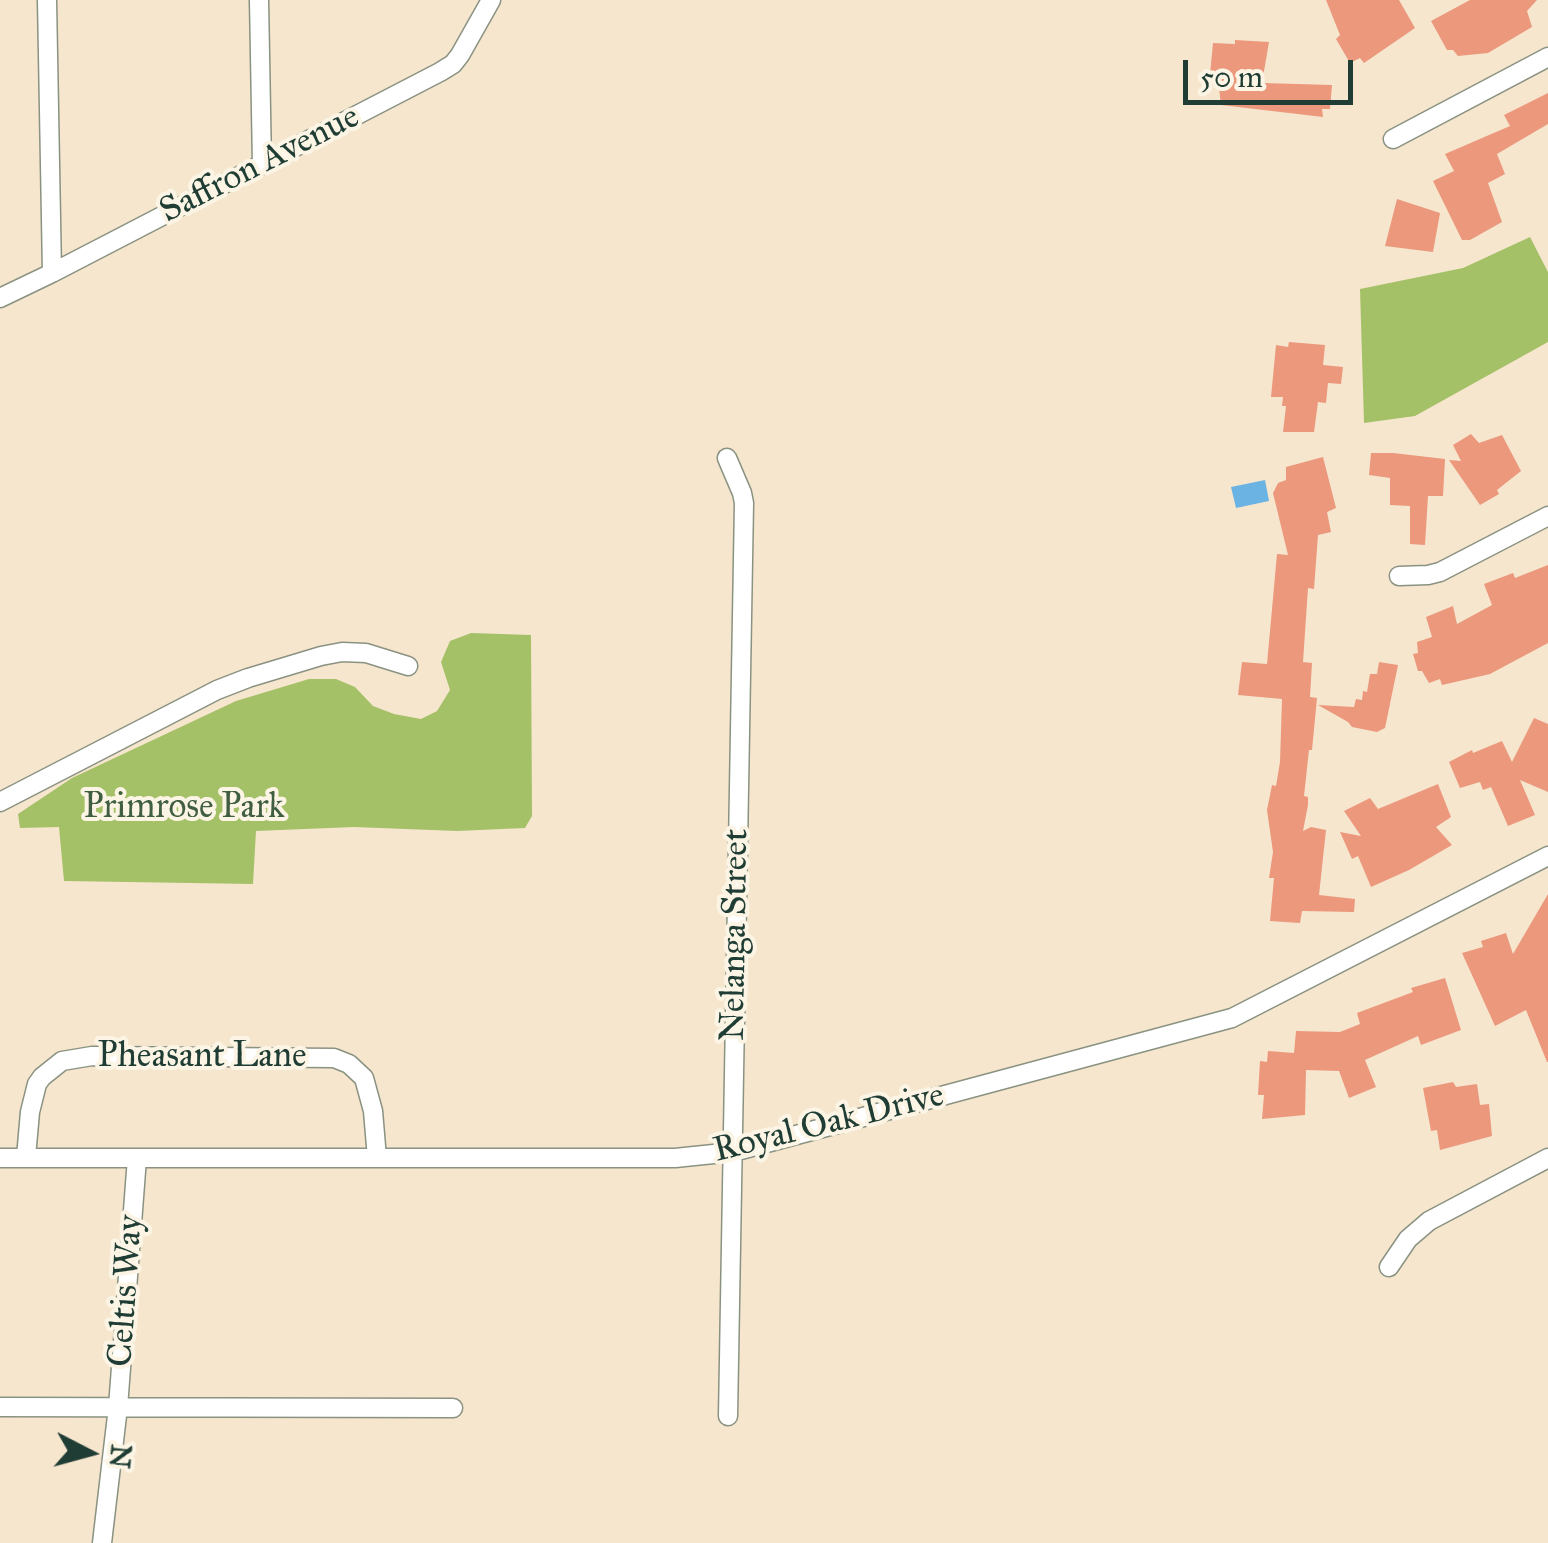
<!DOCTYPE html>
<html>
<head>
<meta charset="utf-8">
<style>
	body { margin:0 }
	#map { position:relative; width:1548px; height:1543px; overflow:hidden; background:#f6e6ce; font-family:"IM FELL Great Primer",serif }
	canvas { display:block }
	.north { position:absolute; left:40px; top:1403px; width:100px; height:100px; -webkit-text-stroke:8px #fcf5e5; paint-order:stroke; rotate:96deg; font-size:28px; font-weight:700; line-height:40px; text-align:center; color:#1f3d34 }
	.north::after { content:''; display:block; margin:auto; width:35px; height:45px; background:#1f3d34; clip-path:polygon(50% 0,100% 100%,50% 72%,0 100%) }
	.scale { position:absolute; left:1183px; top:60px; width:170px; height:45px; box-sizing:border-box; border:5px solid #1f3d34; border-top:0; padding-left:12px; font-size:30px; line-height:35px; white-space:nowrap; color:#1f3d34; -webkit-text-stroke:8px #fcf5e5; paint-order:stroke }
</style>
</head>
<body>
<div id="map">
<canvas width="1548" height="1543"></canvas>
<div class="north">N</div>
<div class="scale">50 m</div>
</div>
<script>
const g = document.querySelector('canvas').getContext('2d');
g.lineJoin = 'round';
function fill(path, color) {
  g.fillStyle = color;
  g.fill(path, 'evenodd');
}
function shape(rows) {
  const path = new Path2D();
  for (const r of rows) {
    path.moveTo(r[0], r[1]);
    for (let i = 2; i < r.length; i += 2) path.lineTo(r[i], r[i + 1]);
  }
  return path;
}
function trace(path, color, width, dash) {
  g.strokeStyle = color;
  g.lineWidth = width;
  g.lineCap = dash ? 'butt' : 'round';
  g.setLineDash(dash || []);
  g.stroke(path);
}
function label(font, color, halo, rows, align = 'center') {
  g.font = font + ' "IM FELL Great Primer",serif';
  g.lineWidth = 8;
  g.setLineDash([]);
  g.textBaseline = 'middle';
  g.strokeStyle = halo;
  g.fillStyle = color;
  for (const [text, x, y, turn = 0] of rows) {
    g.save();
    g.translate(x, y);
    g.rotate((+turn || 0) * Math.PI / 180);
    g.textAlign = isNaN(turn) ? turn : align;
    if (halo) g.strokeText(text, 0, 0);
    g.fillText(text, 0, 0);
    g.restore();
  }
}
fill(shape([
	[1530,237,1548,272,1548,342,1415,416,1364,423,1360,289,1463,268],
	[471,633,531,635,532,816,525,828,457,831,354,827,256,831,253,884,64,881,59,827,20,828,18,814,72,778,236,701,309,679,336,679,355,687,373,706,394,714,421,719,437,711,450,690,441,662,450,641]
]), '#a5c168');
fill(shape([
	[1265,480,1269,501,1236,508,1231,487]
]), '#6bb3e3');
fill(shape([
	[1326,0,1399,0,1415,28,1364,63,1360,58,1350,63,1336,39,1340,35],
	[1470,0,1537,0,1527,11,1532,27,1488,53,1458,56,1453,50,1447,50,1431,21],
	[1235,40,1269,42,1262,83,1332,85,1330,109,1322,109,1323,117,1221,105,1219,88,1209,85,1213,43,1235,44],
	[1548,93,1548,124,1497,154,1505,174,1488,183,1502,222,1470,240,1462,240,1433,181,1454,171,1445,154,1510,126,1504,115],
	[1397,199,1440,213,1433,252,1385,246],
	[1289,342,1325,345,1323,365,1343,367,1341,384,1328,383,1326,403,1318,402,1314,432,1283,432,1286,406,1282,406,1283,397,1271,397,1276,345,1288,347],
	[1471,434,1479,443,1502,435,1521,471,1497,490,1499,494,1480,505,1449,460,1461,461,1453,445],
	[1371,453,1393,453,1445,459,1443,496,1428,496,1425,545,1410,544,1410,506,1390,505,1390,478,1369,475],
	[1323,457,1336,508,1327,512,1331,532,1318,535,1314,589,1308,588,1303,662,1312,663,1310,697,1317,698,1312,750,1309,750,1304,796,1308,797,1308,805,1303,831,1311,827,1326,830,1319,895,1355,899,1354,912,1302,911,1300,923,1270,921,1274,878,1269,878,1273,852,1267,810,1272,785,1276,786,1280,762,1282,699,1238,695,1242,662,1267,664,1277,554,1288,555,1273,493,1278,483,1286,480,1286,467],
	[1548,565,1548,643,1490,674,1442,685,1440,679,1429,683,1422,671,1418,671,1413,654,1418,653,1417,642,1432,637,1426,617,1453,606,1457,624,1492,605,1484,584,1513,573,1515,578],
	[1379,662,1398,665,1385,728,1377,732,1352,727,1348,722,1318,705,1354,707,1356,699,1362,700,1363,691,1367,692,1370,674,1377,674],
	[1534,718,1548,724,1548,792,1520,780,1535,815,1508,826,1491,787,1483,790,1480,782,1460,788,1449,762,1472,750,1473,753,1502,741,1512,762],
	[1438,784,1451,817,1436,827,1452,845,1409,870,1371,887,1358,856,1352,859,1340,832,1361,836,1344,811,1370,798,1378,809],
	[1548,894,1548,1062,1547,1062,1526,1010,1495,1026,1462,953,1483,947,1481,941,1506,933,1513,954],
	[1445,978,1461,1030,1421,1045,1418,1036,1365,1060,1376,1087,1349,1098,1339,1071,1306,1070,1305,1115,1262,1119,1264,1095,1258,1095,1260,1061,1267,1062,1268,1051,1294,1053,1296,1031,1340,1032,1360,1024,1357,1013,1413,992,1411,988],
	[1453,1082,1456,1087,1477,1084,1480,1105,1489,1104,1492,1136,1440,1150,1437,1130,1431,1131,1423,1088]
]), '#eb987d');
const minor = shape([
	[47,0,52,273],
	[259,0,262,165],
	[1393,139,1548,57],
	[0,298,52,273,440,72,453,64,460,55,491,0],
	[727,458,742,493,744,503,728,1416],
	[1399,576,1428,575,1440,572,1548,516],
	[0,802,217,690,248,678,321,656,342,652,366,653,408,666],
	[26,1157,30,1112,37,1084,42,1077,62,1061,92,1056,334,1058,349,1064,364,1078,373,1111,377,1158],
	[0,1158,675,1158,733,1152,1232,1018,1548,856],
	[1389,1267,1408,1239,1429,1221,1548,1158],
	[0,1407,453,1408],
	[102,1543,118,1407,137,1158]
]);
trace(minor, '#8a9281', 21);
trace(minor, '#fff', 18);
label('35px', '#1f3d34', '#fcf5e5', [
	["Saffron Avenue",260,165,-27],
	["Nelanga Street",736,935,-89],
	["Pheasant Lane",202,1057],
	["Royal Oak Drive",829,1124,-14],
	["Celtis Way",127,1291,-86]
]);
label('35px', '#405e41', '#fcf5e5', [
	["Primrose Park",184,808]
]);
</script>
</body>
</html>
